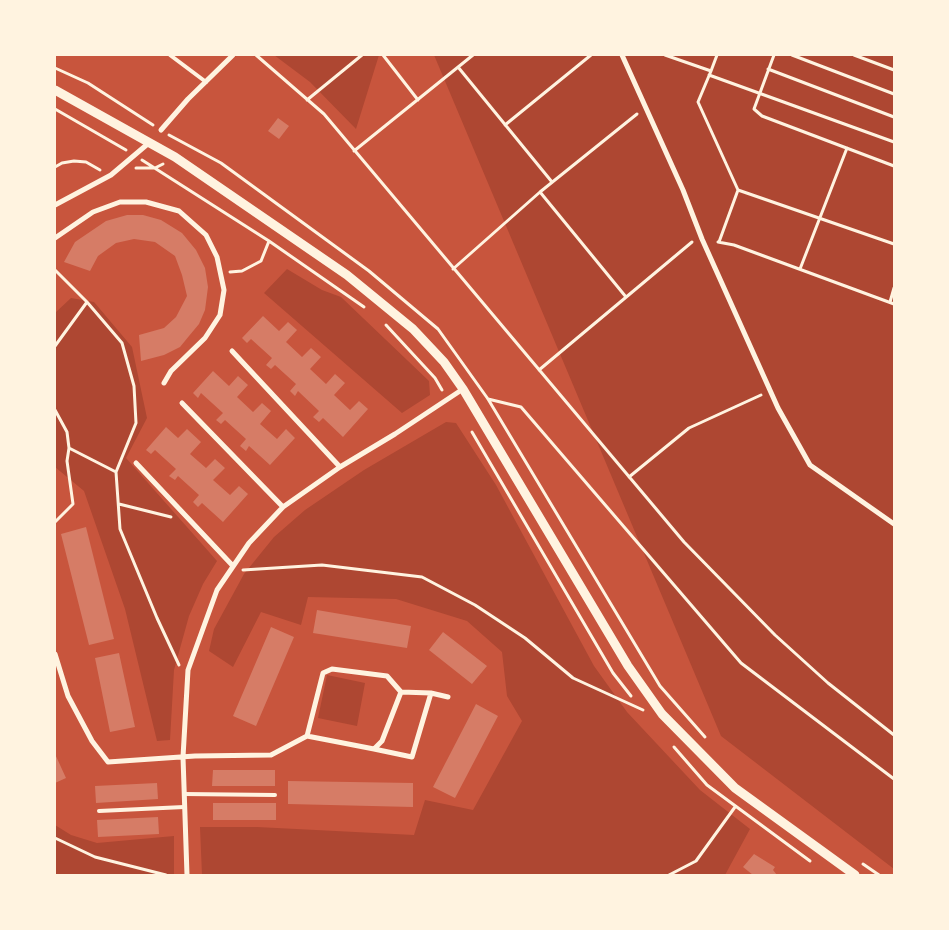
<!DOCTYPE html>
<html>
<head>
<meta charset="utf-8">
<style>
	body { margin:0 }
	#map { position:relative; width:949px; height:930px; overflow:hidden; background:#c8553d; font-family:"Titillium Web",sans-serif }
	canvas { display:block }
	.frame { position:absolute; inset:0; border:56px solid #fff3e0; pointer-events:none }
</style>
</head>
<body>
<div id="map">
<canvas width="949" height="930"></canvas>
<div class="frame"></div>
</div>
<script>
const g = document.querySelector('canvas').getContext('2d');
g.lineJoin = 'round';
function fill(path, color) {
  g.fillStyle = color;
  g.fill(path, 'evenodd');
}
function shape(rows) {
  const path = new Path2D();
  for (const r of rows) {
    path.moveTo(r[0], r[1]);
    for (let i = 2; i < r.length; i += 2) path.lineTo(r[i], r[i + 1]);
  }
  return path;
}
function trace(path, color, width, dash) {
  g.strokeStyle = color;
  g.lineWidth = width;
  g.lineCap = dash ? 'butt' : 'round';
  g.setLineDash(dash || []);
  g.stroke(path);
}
fill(shape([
	[274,55,379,55,356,129,310,82],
	[434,55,894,55,894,869,721,736],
	[287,269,322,290,341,297,429,381,430,395,402,413,264,293],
	[71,298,94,302,132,347,147,418,126,458,217,561,203,584,189,616,174,670,170,740,157,741,125,609,84,491,55,467,55,313],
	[446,422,456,423,496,485,594,666,627,712,700,790,750,829,725,875,202,875,200,827,257,827,414,835,425,800,473,810,522,721,507,696,502,652,467,621,396,599,308,597,301,625,261,612,233,667,209,651,214,629,244,574,274,537,305,510,364,470],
	[327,675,365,683,357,726,318,718],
	[55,825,71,835,97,843,174,836,174,875,55,875]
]), '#ae4732');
fill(shape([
	[278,118,289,126,279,139,268,131],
	[127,215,143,215,161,220,182,233,196,250,205,268,208,287,205,310,199,324,189,336,180,347,164,355,141,361,139,335,164,328,176,317,187,296,182,275,175,256,155,242,134,239,116,243,98,256,90,271,64,262,75,242,106,221],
	[263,316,279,331,288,322,297,330,286,342,302,357,311,348,321,357,310,369,326,384,335,374,345,383,334,395,350,410,359,401,368,409,343,437,323,418,319,422,313,417,319,411,298,391,295,396,290,391,296,384,275,365,271,369,266,365,272,358,251,339,247,343,242,338],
	[213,371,229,386,238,376,248,385,237,397,253,412,262,403,271,411,260,424,277,439,286,429,295,438,270,465,249,446,246,451,240,446,246,439,225,420,221,424,216,420,223,413,201,393,198,398,193,393],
	[166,427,178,438,187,429,201,442,190,454,206,468,215,459,225,468,213,480,230,495,239,486,248,494,223,522,202,503,198,507,193,502,199,495,178,476,175,480,169,476,176,469,155,450,151,454,146,450],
	[86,527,114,639,89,645,61,534],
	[317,610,411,626,407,648,313,633],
	[271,627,294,637,256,726,233,716],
	[443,632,487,666,472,684,429,650],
	[119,653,135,727,110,732,95,658],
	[476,704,498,716,455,798,433,787],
	[55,754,66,778,55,783],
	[213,770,275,770,275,786,212,786],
	[288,781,413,783,413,807,288,804],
	[157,783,158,799,96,803,95,786],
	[213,803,276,803,276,820,213,820],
	[158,817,159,834,98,837,97,820],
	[754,854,775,867,773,870,777,875,753,875,743,867]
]), '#d67c66');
trace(shape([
	[256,55,324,114,684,542,775,635,828,683,894,735],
	[383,55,418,100],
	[665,55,711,71,698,102,738,190,719,242],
	[774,55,754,109,762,116,894,166],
	[792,55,894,94],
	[854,55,894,70],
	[458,67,552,182],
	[55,68,88,83,153,125],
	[768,69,894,117],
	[711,71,717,55],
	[709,75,894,142],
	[307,100,362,55],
	[55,109,126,150],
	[505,125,591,55],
	[169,135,221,163,369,271,438,329,488,399,660,686,705,737],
	[354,151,473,55],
	[142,160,269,241,364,307],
	[55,167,62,163,74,161,86,162,100,170],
	[136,168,155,168,163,164],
	[738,190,894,244],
	[540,192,637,114],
	[718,242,734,245,894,304],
	[453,269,540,192,626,297],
	[800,269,847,148],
	[55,270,87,302,55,346],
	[230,272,242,271,261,261,269,241],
	[87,302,122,343,134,386,136,423,116,472],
	[890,302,894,288],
	[386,325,435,378,442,390],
	[539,370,692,242],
	[488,399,521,407,741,663,894,779],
	[55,410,67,432,69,448,116,472,120,529,157,618,179,665],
	[472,432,613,673,631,696],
	[629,477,689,428,761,395],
	[119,504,171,517],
	[55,522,73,504,67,461,69,448],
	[243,570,322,565,422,577,475,605,525,638,573,678,643,710],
	[674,747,707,785,810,861],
	[55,838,95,857,166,875],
	[863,864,879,875],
	[669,875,696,861,735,807]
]), '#fff3e0', 3);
trace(shape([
	[170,55,206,82],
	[184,794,275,795],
	[99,811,184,807]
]), '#fff3e0', 4);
trace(shape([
	[622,55,683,190,702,239,778,408,810,465,894,524],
	[161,130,188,99,233,55],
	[55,205,111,175,150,142],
	[55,238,93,212,120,202,146,202,179,211,206,235,217,257,224,290,220,315,205,338,171,371,164,383],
	[232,351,340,467],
	[182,403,283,507],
	[136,463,233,566],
	[55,654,68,696,92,741,108,762,195,756,271,755,307,736,374,749,382,741,401,692,387,676,332,669,323,673,307,736],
	[431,693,448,697],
	[374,749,412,757,431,693,401,692],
	[187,875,183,757,188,670,217,590,249,543,283,507,340,467,395,434,463,389]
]), '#fff3e0', 5);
trace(shape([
	[55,90,175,157,347,275,413,329,444,362,463,389,628,666,662,714,735,788,855,875]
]), '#fff3e0', 9);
</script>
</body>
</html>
